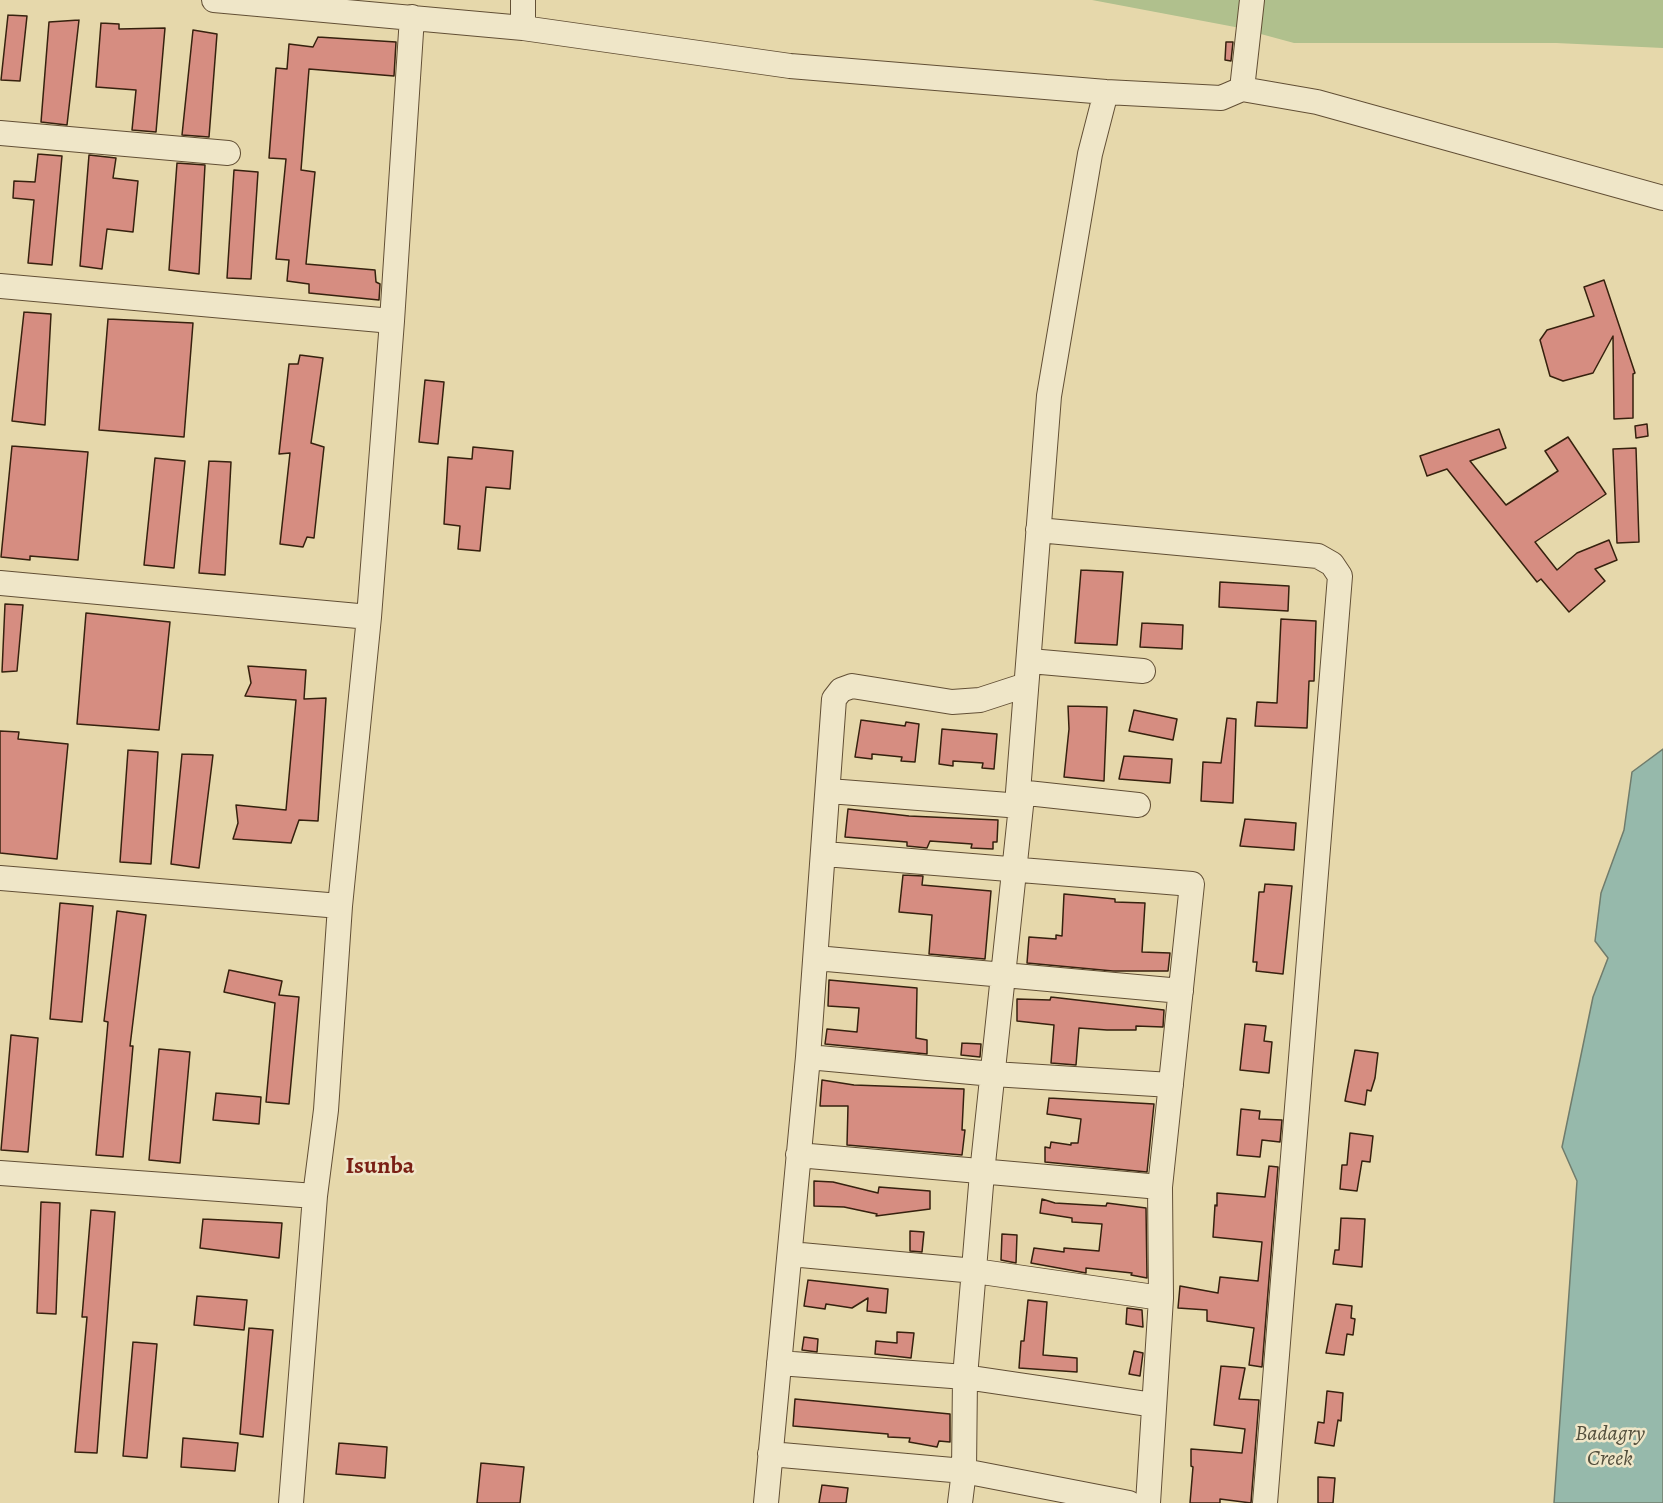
<!DOCTYPE html>
<html>
<head>
<meta charset="utf-8">
<style>
	body { margin:0 }
	canvas { display:block; background:#e6d8ab }
</style>
</head>
<body>
<canvas width="1663" height="1503"></canvas>
<script>
const g = document.querySelector('canvas').getContext('2d');
g.lineJoin = 'round';
function fill(path, color) {
  g.fillStyle = color;
  g.fill(path, 'evenodd');
}
function shape(rows) {
  const path = new Path2D();
  for (const r of rows) {
    path.moveTo(r[0], r[1]);
    for (let i = 2; i < r.length; i += 2) path.lineTo(r[i], r[i + 1]);
  }
  return path;
}
function trace(path, color, width, dash) {
  g.strokeStyle = color;
  g.lineWidth = width;
  g.lineCap = dash ? 'butt' : 'round';
  g.setLineDash(dash || []);
  g.stroke(path);
}
function label(font, color, halo, rows, align = 'center') {
  g.font = font + ' Alegreya,serif';
  g.lineWidth = 5;
  g.setLineDash([]);
  g.textBaseline = 'middle';
  g.strokeStyle = halo;
  g.fillStyle = color;
  for (const [text, x, y, turn = 0] of rows) {
    g.save();
    g.translate(x, y);
    g.rotate((+turn || 0) * Math.PI / 180);
    g.textAlign = isNaN(turn) ? turn : align;
    if (halo) g.strokeText(text, 0, 0);
    g.fillText(text, 0, 0);
    g.restore();
  }
}
fill(shape([
	[1092,0,1663,0,1663,48,1556,43,1294,43,1235,27]
]), '#b0c08d');
const water = shape([
	[1663,749,1663,1503,1554,1503,1577,1181,1562,1147,1593,997,1608,958,1595,941,1601,893,1624,830,1632,772,1663,749]
]);
fill(water, '#96b9ab');
trace(water, '#707c6c', 1.5);
const building = shape([
	[8,15,27,16,20,81,1,80,8,15],
	[79,20,67,125,41,122,49,22,79,20],
	[101,23,119,24,119,29,165,28,156,132,132,130,136,90,96,87,101,23],
	[193,30,217,34,209,137,182,135,193,30],
	[318,37,396,42,394,76,309,69,301,170,315,172,306,264,375,270,376,282,380,284,379,300,309,293,309,284,287,281,289,260,276,259,286,159,269,158,276,68,287,69,289,44,313,47,318,37],
	[1226,42,1233,42,1231,61,1225,60,1226,42],
	[38,154,62,156,52,265,28,263,34,200,13,198,14,181,35,182,38,154],
	[89,155,116,158,113,178,138,181,133,232,107,229,102,269,80,266,89,155],
	[177,163,205,165,199,274,169,270,177,163],
	[234,170,258,172,251,279,227,278,234,170],
	[1604,280,1635,373,1633,374,1633,418,1614,419,1613,336,1593,373,1563,381,1550,376,1540,340,1547,330,1594,316,1584,287,1604,280],
	[24,312,51,314,45,425,12,421,24,312],
	[108,319,193,323,184,437,99,430,108,319],
	[300,355,323,358,311,443,324,447,314,538,307,537,303,547,280,544,290,453,279,454,289,364,298,364,300,355],
	[425,380,444,382,438,444,419,442,425,380],
	[1647,424,1648,436,1636,438,1635,426,1647,424],
	[1499,429,1506,448,1470,461,1506,505,1558,471,1545,451,1568,437,1606,494,1535,542,1557,570,1577,553,1609,540,1617,560,1595,569,1605,581,1569,612,1541,579,1537,582,1447,469,1427,476,1420,456,1499,429],
	[12,446,88,452,78,560,30,556,30,560,1,557,12,446],
	[473,447,513,451,510,489,486,487,480,551,458,549,460,526,444,524,448,457,472,459,473,447],
	[1636,448,1639,542,1617,543,1613,449,1636,448],
	[155,458,185,461,174,568,144,565,155,458],
	[209,461,231,462,225,575,199,573,209,461],
	[1081,570,1123,572,1117,645,1075,643,1081,570],
	[1220,582,1289,586,1288,611,1219,607,1220,582],
	[5,604,23,605,17,671,2,672,5,604],
	[86,613,170,622,159,730,77,724,86,613],
	[1281,619,1316,621,1314,681,1309,681,1307,728,1255,726,1257,702,1277,703,1281,619],
	[1142,623,1183,625,1182,649,1140,647,1142,623],
	[248,666,306,670,304,699,326,698,318,821,299,820,291,843,233,839,238,823,236,805,286,810,296,700,245,696,251,683,248,666],
	[1068,706,1107,707,1104,781,1064,777,1069,729,1068,706],
	[1134,710,1177,719,1173,740,1129,731,1134,710],
	[1227,718,1236,719,1233,803,1201,801,1203,762,1221,763,1227,718],
	[861,720,905,726,906,722,919,724,915,762,901,761,902,757,872,754,872,759,855,757,861,720],
	[942,729,997,734,994,769,982,768,983,763,953,761,953,766,939,764,942,729],
	[0,731,19,732,18,739,68,744,57,859,0,853,0,731],
	[128,750,158,752,151,864,120,862,128,750],
	[182,754,213,755,199,868,171,864,182,754],
	[1124,756,1172,759,1170,783,1119,779,1124,756],
	[848,809,909,816,998,820,997,842,993,842,993,849,971,848,972,844,930,841,927,848,907,846,907,842,845,837,848,809],
	[1245,819,1296,823,1294,850,1240,846,1245,819],
	[903,875,923,876,922,885,991,891,985,959,929,954,932,915,899,912,903,875],
	[1265,884,1292,886,1283,974,1256,971,1257,962,1253,962,1259,892,1264,892,1265,884],
	[1064,894,1115,899,1115,902,1145,903,1142,952,1170,953,1168,971,1113,971,1027,963,1029,937,1056,939,1056,935,1062,936,1064,894],
	[60,903,93,906,82,1022,50,1019,60,903],
	[117,911,146,915,130,1046,133,1046,123,1157,96,1155,108,1022,104,1021,117,911],
	[229,970,282,981,279,995,299,997,289,1104,266,1102,275,1003,224,992,229,970],
	[829,980,917,988,916,1038,927,1040,927,1054,825,1044,827,1029,857,1032,859,1008,828,1006,829,980],
	[1051,997,1164,1010,1163,1027,1136,1026,1136,1030,1107,1030,1079,1028,1076,1065,1051,1063,1054,1025,1017,1021,1017,999,1050,1000,1051,997],
	[1245,1024,1266,1026,1264,1041,1272,1042,1269,1073,1240,1070,1245,1024],
	[11,1035,38,1038,28,1152,1,1150,11,1035],
	[962,1043,981,1044,980,1057,961,1055,962,1043],
	[159,1049,190,1052,180,1163,149,1160,159,1049],
	[1355,1050,1378,1053,1375,1078,1371,1091,1367,1090,1365,1105,1345,1101,1355,1050],
	[822,1080,854,1085,964,1089,962,1130,965,1130,962,1155,847,1145,848,1106,820,1106,822,1080],
	[216,1093,261,1097,259,1124,213,1120,216,1093],
	[1049,1098,1154,1104,1147,1172,1045,1162,1045,1147,1050,1148,1051,1142,1071,1145,1071,1143,1078,1143,1081,1119,1047,1114,1049,1098],
	[1241,1109,1260,1111,1259,1119,1282,1120,1280,1142,1262,1140,1260,1157,1237,1155,1241,1109],
	[1350,1133,1373,1136,1370,1162,1362,1161,1357,1191,1340,1189,1342,1165,1347,1165,1350,1133],
	[1269,1166,1278,1167,1262,1367,1249,1365,1254,1328,1207,1321,1207,1310,1178,1308,1180,1286,1218,1293,1220,1277,1258,1281,1262,1242,1213,1237,1215,1205,1217,1206,1217,1193,1265,1197,1269,1166],
	[814,1181,833,1182,878,1193,879,1187,930,1191,930,1209,876,1216,877,1214,844,1207,814,1206,814,1181],
	[1042,1199,1055,1203,1106,1206,1107,1203,1146,1208,1147,1278,1131,1275,1132,1273,1086,1268,1086,1273,1031,1263,1034,1248,1064,1252,1064,1248,1099,1251,1102,1224,1072,1222,1072,1218,1040,1213,1042,1199],
	[41,1202,60,1203,56,1314,37,1313,41,1202],
	[91,1210,115,1212,97,1453,75,1452,87,1317,82,1317,91,1210],
	[1341,1218,1365,1219,1362,1267,1333,1264,1335,1250,1339,1250,1341,1218],
	[203,1219,282,1223,279,1258,200,1248,203,1219],
	[910,1231,924,1232,922,1252,910,1251,910,1231],
	[1002,1234,1017,1235,1016,1263,1001,1260,1002,1234],
	[808,1280,888,1289,886,1313,867,1311,868,1298,852,1308,826,1304,825,1309,804,1306,808,1280],
	[197,1296,247,1300,244,1330,194,1325,197,1296],
	[1028,1300,1047,1302,1043,1355,1077,1358,1077,1372,1019,1368,1021,1341,1024,1341,1028,1300],
	[1336,1304,1352,1306,1351,1318,1355,1319,1353,1335,1347,1334,1344,1355,1326,1353,1336,1304],
	[1127,1308,1142,1310,1143,1327,1126,1324,1127,1308],
	[249,1328,273,1330,263,1437,240,1434,249,1328],
	[897,1332,914,1333,911,1358,875,1354,876,1341,897,1343,897,1332],
	[804,1337,818,1339,817,1352,802,1350,804,1337],
	[133,1342,157,1344,147,1458,123,1456,133,1342],
	[1134,1351,1143,1353,1140,1376,1129,1374,1134,1351],
	[1221,1366,1245,1368,1239,1399,1259,1400,1251,1503,1220,1499,1220,1503,1190,1503,1193,1467,1191,1466,1191,1449,1242,1453,1245,1429,1214,1425,1221,1366],
	[1327,1391,1343,1393,1341,1421,1338,1420,1334,1446,1315,1443,1318,1422,1324,1423,1327,1391],
	[795,1399,950,1414,950,1442,939,1441,937,1447,909,1442,910,1438,888,1437,888,1434,793,1426,795,1399],
	[183,1438,238,1443,235,1471,181,1467,183,1438],
	[339,1443,387,1447,385,1478,336,1474,339,1443],
	[481,1463,524,1467,520,1503,477,1503,481,1463],
	[1318,1477,1335,1478,1333,1503,1318,1503,1318,1477],
	[822,1485,848,1488,846,1503,819,1503,822,1485]
]);
fill(building, '#d68d81');
trace(building, '#36210e', 1.5);
const minor = shape([
	[214,0,523,28,790,66,1106,92,1221,98,1242,89,1252,0],
	[523,0,523,28],
	[1242,89,1317,102,1663,198],
	[0,133,228,153],
	[0,286,392,321],
	[1038,530,1318,556,1332,564,1340,576,1265,1503],
	[0,583,369,617],
	[1030,661,1143,671],
	[829,791,1021,806],
	[1018,792,1138,805],
	[825,854,1192,884,1160,1187,1161,1298,1148,1503],
	[0,878,340,906],
	[816,958,1181,991],
	[808,1057,993,1074,1171,1085],
	[798,1155,1160,1187],
	[0,1173,315,1196],
	[790,1254,975,1271,1161,1298],
	[779,1363,965,1377,1154,1405],
	[770,1454,964,1471,1129,1503],
	[291,1503,315,1196,326,1110,340,906,369,617,392,321,412,17],
	[766,1503,808,1057,834,699,841,690,852,686,952,702,980,700,1026,685],
	[960,1503,964,1471,965,1377,982,1173,1021,806,1018,792,1049,396,1090,154,1106,92]
]);
trace(minor, '#624f35', 26);
trace(minor, '#efe6c8', 24);
label('italic 22px', '#534f3d', '#efe6c8', [
	["Badagry",1610,1435],
	["Creek",1610,1460]
]);
label('bold 24px', '#7a1f14', '#efe6c8', [
	["Isunba",380,1167]
]);
</script>
</body>
</html>
